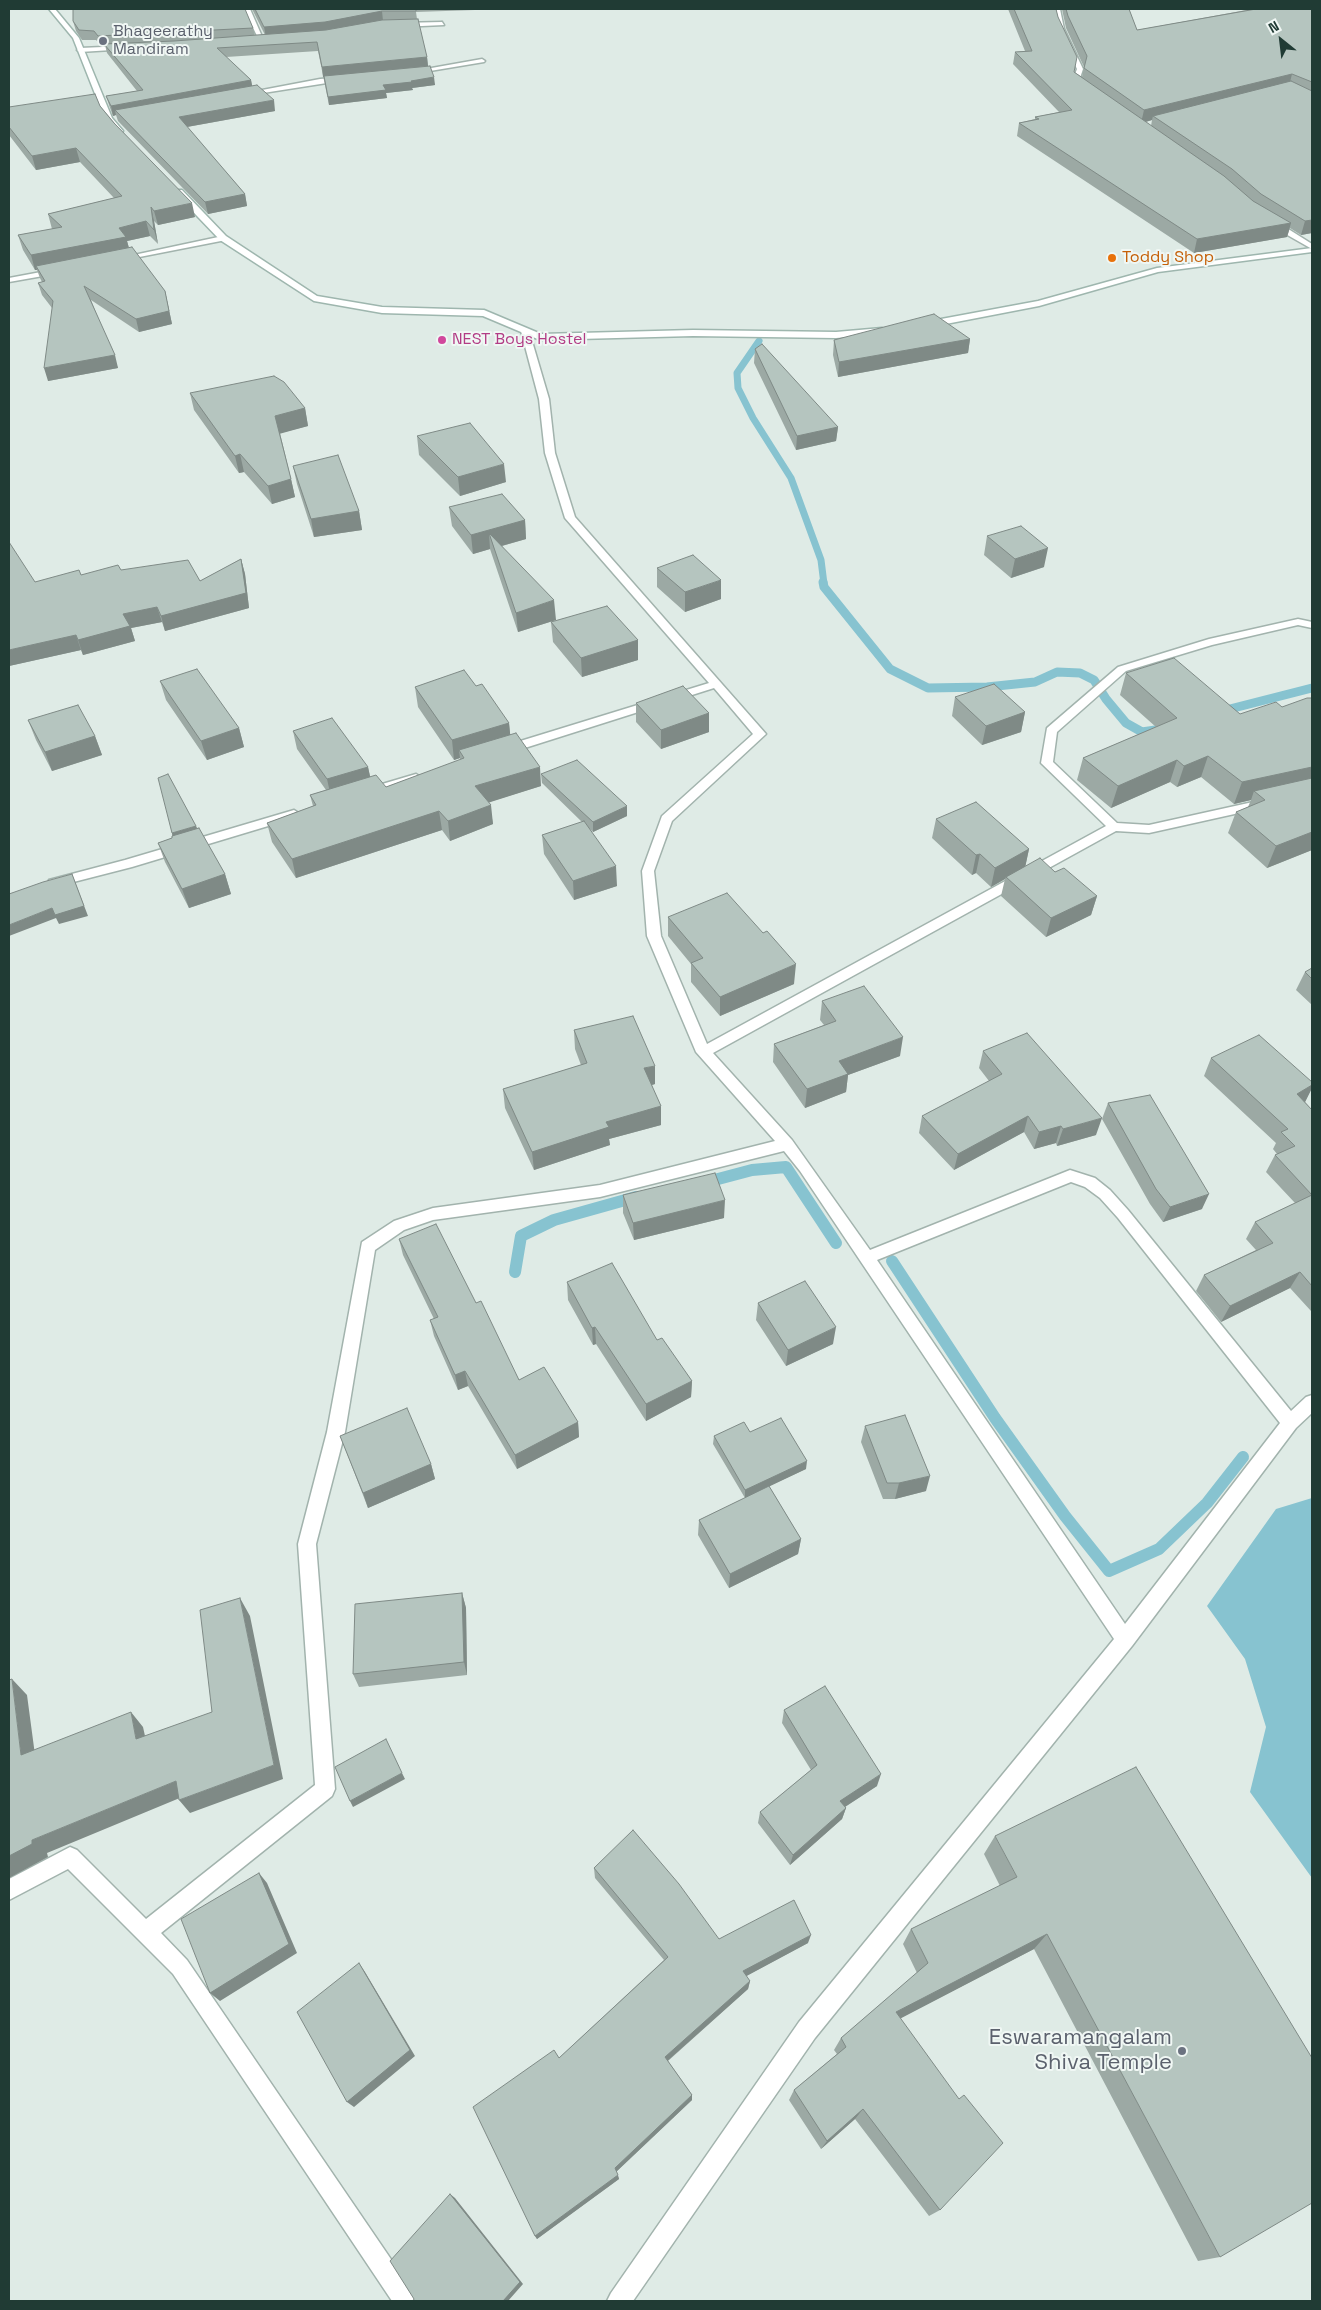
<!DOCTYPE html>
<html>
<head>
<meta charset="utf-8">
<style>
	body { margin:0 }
	#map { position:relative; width:1321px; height:2310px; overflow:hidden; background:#dfebe6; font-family:"Space Grotesk",sans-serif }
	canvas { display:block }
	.frame { position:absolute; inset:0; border:10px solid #203b34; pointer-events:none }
	.north { position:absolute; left:1256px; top:15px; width:50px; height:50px; -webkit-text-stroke:4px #f0f7f4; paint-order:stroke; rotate:331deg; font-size:14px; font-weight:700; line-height:20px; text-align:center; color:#203b34 }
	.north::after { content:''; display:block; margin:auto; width:18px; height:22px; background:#203b34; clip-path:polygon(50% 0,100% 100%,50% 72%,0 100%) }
</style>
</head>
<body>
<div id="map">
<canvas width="1321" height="2310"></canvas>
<div class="frame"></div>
<div class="north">N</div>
</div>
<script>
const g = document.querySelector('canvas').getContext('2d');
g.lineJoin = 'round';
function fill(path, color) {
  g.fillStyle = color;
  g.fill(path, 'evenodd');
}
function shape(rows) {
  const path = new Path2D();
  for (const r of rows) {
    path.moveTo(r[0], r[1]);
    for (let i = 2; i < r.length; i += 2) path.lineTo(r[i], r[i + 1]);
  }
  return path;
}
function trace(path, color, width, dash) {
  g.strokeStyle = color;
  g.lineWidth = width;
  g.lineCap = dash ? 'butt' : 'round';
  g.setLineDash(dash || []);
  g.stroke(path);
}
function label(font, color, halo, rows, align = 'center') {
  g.font = font + ' "Space Grotesk",sans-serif';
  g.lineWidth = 4;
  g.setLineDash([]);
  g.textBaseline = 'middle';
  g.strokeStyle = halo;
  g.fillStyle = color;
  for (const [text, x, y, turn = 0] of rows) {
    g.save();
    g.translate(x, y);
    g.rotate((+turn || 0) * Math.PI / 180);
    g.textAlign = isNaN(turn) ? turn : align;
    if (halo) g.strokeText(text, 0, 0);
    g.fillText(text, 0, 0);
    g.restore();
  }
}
fill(shape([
	[1312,1498,1312,1878,1250,1792,1266,1727,1245,1659,1207,1606,1276,1509]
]), '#87c3d0');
trace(shape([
	[759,341,737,373,738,388,753,418,791,478,821,560,824,584]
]), '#87c3d0', 7);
trace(shape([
	[823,582,824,587,890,669,928,688,987,687,1035,682,1057,672,1080,673,1094,680,1106,699,1126,723,1142,732,1162,729],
	[1218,712,1312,688]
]), '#87c3d0', 9);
trace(shape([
	[703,1183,752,1170,786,1167,836,1243],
	[892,1261,995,1418,1065,1516,1109,1571,1159,1549,1207,1503,1243,1457],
	[515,1272,521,1236,554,1220,636,1197]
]), '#87c3d0', 12);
const street = shape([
	[244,9,250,9,264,41,259,40,244,9],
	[1054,9,1060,9,1064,29,1083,69,1079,81,1086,87,1086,89,1082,89,1072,82,1077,69,1058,29,1054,9],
	[442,22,444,25,400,27,397,25,400,23,442,22],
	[126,46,128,49,80,52,77,50,80,48,126,46],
	[482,59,485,61,484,62,412,74,409,72,482,59],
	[344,77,347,79,346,80,244,96,241,94,320,79,344,77],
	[1268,220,1274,220,1312,244,1312,249,1268,224,1268,220],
	[223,236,227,238,226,240,119,261,115,259,223,236],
	[57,269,61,271,60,273,9,282,9,278,57,269],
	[522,329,529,331,549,399,555,453,575,517,766,734,672,821,654,871,661,936,707,1044,1106,826,1041,763,1047,728,1118,667,1209,639,1298,619,1312,622,1312,628,1298,625,1212,645,1126,671,1057,732,1053,762,1117,823,1149,825,1262,800,1268,804,1266,807,1149,833,1116,831,713,1053,792,1140,870,1250,1070,1170,1095,1178,1110,1190,1128,1210,1291,1411,1306,1397,1312,1395,1312,1413,1296,1428,1132,1646,815,2038,633,2301,607,2301,611,2293,799,2022,1114,1639,800,1171,784,1151,600,1197,433,1220,404,1230,375,1250,345,1432,316,1544,335,1789,332,1796,161,1933,187,1960,414,2293,418,2301,392,2301,173,1974,68,1869,9,1900,9,1879,70,1847,77,1850,146,1919,315,1785,298,1544,327,1432,362,1242,394,1221,433,1208,600,1185,775,1141,696,1052,647,936,642,871,662,816,753,734,714,688,509,753,501,753,499,750,501,747,709,683,565,518,545,453,539,399,521,331,522,329],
	[1071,1182,1085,1187,1100,1198,1118,1218,1280,1423,1125,1624,877,1260,1071,1182],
	[416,774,422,778,420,781,366,797,360,793,362,790,416,774],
	[294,810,300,814,298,817,132,867,54,887,48,883,49,880,125,860,294,810]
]);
const secondary = shape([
	[49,9,55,9,79,38,112,118,123,131,122,133,116,133,105,119,73,38,49,9],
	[176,190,182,190,226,236,317,296,382,307,484,310,541,334,693,330,836,332,882,328,886,331,882,334,836,338,693,336,540,340,483,316,382,313,314,301,220,240,176,194,176,190],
	[1312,248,1312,252,1158,272,1039,306,925,328,921,325,925,322,1038,301,1157,268,1312,248]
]);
trace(street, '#a2b3ad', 3);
trace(secondary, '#9eb6ae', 3);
fill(street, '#fff');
fill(secondary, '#fff');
fill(shape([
	[252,9,476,9,475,10,416,12,417,19,427,57,428,66,435,85,412,88,413,90,386,93,387,98,329,105,318,51,226,57,251,80,252,86,275,111,187,127,245,194,247,206,208,214,118,121,116,115,113,116,109,105,106,96,137,91,107,53,105,45,101,45,96,40,82,40,76,31,73,21,253,28,255,36,265,35],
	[1008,9,1056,9,1058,17,1074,72,1082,77,1084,67,1066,28,1062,9,1129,9,1137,30,1252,9,1250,9,1312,9,1312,233,1301,235,1290,228,1287,237,1194,253,1017,136,1019,123,1035,119,1035,117,1059,112,1013,64,1015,52,1025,51],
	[1152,120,1151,126,1146,122],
	[100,106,195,217,158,225,154,221,158,244,150,236,127,241,129,248,165,291,172,324,139,332,91,300,118,368,48,381,52,308,42,295,38,283,42,282,40,278,37,270,35,270,23,250,18,235,52,229,48,214,114,198,80,162,36,170,9,135,9,107],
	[970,339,968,353,838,377,833,355,834,340],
	[755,349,838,427,836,441,796,450,754,363],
	[190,393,305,408,308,426,280,433,291,479,295,497,272,504,244,472,239,473,194,410],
	[417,436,506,482,460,496,419,455],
	[293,466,359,511,362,530,314,537,297,484],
	[449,507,525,520,526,539,502,546,556,620,518,632,491,552,490,549,473,554,452,526],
	[987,536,1044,567,1011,578,984,555],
	[241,559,245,574,249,608,165,631,162,622,131,628,135,641,83,655,81,650,9,666,35,582,81,575,121,570,200,581],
	[657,568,721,599,685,612,657,587],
	[551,622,638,640,638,660,582,677,553,642],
	[1126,673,1240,714,1282,707,1312,698,1312,850,1267,868,1228,833,1236,812,1248,807,1251,800,1234,804,1201,777,1177,787,1170,782,1111,808,1077,780,1083,758,1156,727,1120,695],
	[160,681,239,728,244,747,207,760,166,700],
	[476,686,509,723,510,734,541,786,489,802,493,824,450,841,442,830,296,878,272,842,267,823,313,806,310,795,326,790,297,749,293,731,368,767,370,777,386,787,460,760,460,758,454,760,418,707,415,687],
	[955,697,1025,712,1021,732,982,745,952,716],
	[636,703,709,713,709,732,661,749,636,722],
	[28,720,95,736,102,755,52,771,36,740],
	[541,774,627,816,593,832,590,829,617,886,574,900,544,854,542,835,582,822,542,783],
	[936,819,1029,849,1025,867,1055,872,1097,896,1091,915,1046,937,1001,896,1005,879,991,887,976,873,972,875,932,838],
	[196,826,225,874,231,894,189,908,165,862,158,843,172,838,172,833],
	[668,917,794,984,720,1016,691,982,691,964,668,936],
	[1312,968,1312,1005,1296,990,1305,972],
	[822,1001,900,1056,848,1075,846,1092,805,1108,773,1062,774,1044,824,1025,820,1020],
	[574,1030,655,1084,652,1085,661,1125,609,1139,610,1145,534,1170,505,1108,503,1089,581,1065,575,1049],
	[983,1051,1096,1135,1057,1146,1056,1143,1034,1149,1024,1132,954,1170,919,1133,922,1116,989,1081,979,1068],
	[1211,1058,1312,1082,1312,1088,1305,1102,1312,1110,1312,1311,1311,1311,1290,1288,1221,1322,1196,1291,1204,1275,1256,1250,1246,1239,1255,1222,1295,1203,1266,1172,1275,1155,1277,1154,1273,1149,1276,1143,1204,1076],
	[1108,1103,1202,1209,1163,1222,1150,1204,1102,1119],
	[623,1195,724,1218,634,1240,623,1213],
	[399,1239,476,1303,519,1380,578,1422,579,1437,517,1469,468,1386,458,1390,434,1336,430,1320,434,1319,403,1255],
	[567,1282,657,1340,692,1381,691,1397,646,1421,596,1344,593,1345,568,1300],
	[758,1303,833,1344,786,1366,756,1320],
	[865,1426,926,1491,895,1499,883,1499,861,1442],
	[750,1432,806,1469,769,1486,801,1539,798,1554,729,1588,698,1535,699,1520,745,1498,713,1444,714,1436],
	[340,1436,431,1464,435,1479,368,1508,346,1451],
	[462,1593,466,1608,467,1675,359,1687,353,1674],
	[784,1710,877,1786,845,1807,846,1808,842,1819,790,1865,758,1823,760,1812,811,1770,782,1723],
	[995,1836,1220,2257,1198,2261,1034,1949,900,2018,940,2210,929,2216,855,2119,821,2149,789,2100,794,2090,837,2054,834,2050,841,2038,917,1973,903,1944,911,1929,1000,1886,984,1854],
	[594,1868,719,1939,808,1943,746,1976,750,1981,748,1989,668,2061,692,2095,692,2100,616,2172,619,2179,537,2239,535,2236,559,2058,664,1960,595,1878]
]), '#9ca9a4');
fill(shape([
	[382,11,383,21,327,32,266,37,264,27],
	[427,57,428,66,323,77,322,67],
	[1292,74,1289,86,1153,116,1152,120,1141,123,1144,110],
	[434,77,435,85,412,88,413,90,386,93,387,98,329,105,328,97,383,85],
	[251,80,253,90,115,110,116,115,113,116,111,106],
	[274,100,275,111,181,128,179,117],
	[76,148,80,162,36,170,32,156],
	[245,194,247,206,208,214,205,202],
	[192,203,195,217,158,225,154,211],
	[151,207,154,221,158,244,154,230],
	[1312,220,1312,233,1301,235,1305,221],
	[146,221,150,236,127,241,130,252,36,266,37,270,35,270,31,255,119,228],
	[1291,223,1287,237,1194,253,1197,239],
	[165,291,172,324,139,332,136,319],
	[970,339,968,353,838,377,839,362],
	[115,355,118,368,48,381,44,368],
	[305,408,308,426,279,434,275,416],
	[838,427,836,441,796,450,797,436],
	[240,454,244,472,239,473,235,456],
	[504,464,506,482,460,496,458,477],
	[291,479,295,497,272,504,268,486],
	[359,511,362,530,314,537,311,519],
	[525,520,526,539,494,548,489,533,490,549,473,554,471,535],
	[1048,548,1044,567,1011,578,1015,559],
	[241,559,245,574,249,608,165,631,161,616],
	[721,580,721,599,685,612,685,592],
	[554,600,556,620,518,632,516,613],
	[157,607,162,622,131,628,135,641,83,655,78,640,123,614],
	[76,635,81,650,9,666,9,650],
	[638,640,638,660,582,677,581,658],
	[1025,712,1021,732,982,745,986,726],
	[709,713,709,732,661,749,661,730],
	[509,723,511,742,459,750,460,758,454,760,452,740],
	[239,728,244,747,207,760,201,741],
	[95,736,102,755,52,771,45,752],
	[1208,756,1201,777,1177,787,1184,766],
	[1177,760,1170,782,1111,808,1118,786],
	[368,767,372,785,331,797,327,779],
	[540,767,541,786,478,806,475,786],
	[1312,767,1312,787,1254,791,1251,800,1234,804,1242,782],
	[491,805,493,824,450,841,448,821],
	[627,806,627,816,593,832,593,822],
	[439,811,442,830,296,878,292,859],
	[196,826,199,836,175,843,172,833],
	[1312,832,1312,850,1267,868,1276,846],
	[1029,849,1025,868,1006,877,1005,879,991,887,995,868],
	[980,854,976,873,972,875,976,855],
	[616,866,617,886,574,900,573,881],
	[72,874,88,916,59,924,56,918,9,936,9,925,52,908],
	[225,874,231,894,189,908,182,889],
	[1097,896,1091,915,1046,937,1051,918],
	[796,964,794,984,720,1016,720,997],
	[903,1037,900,1056,848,1075,846,1092,805,1108,807,1089,839,1061],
	[655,1066,655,1084,644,1087,644,1068],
	[1312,1085,1312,1088,1305,1102,1288,1111,1297,1094],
	[661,1106,661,1125,609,1139,610,1145,534,1170,532,1152,606,1122],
	[1028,1116,1024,1132,954,1170,958,1154],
	[1102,1118,1096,1135,1057,1146,1063,1129],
	[1061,1126,1056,1143,1034,1149,1039,1132],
	[1209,1194,1202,1209,1163,1222,1170,1207],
	[725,1200,724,1218,634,1240,633,1223],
	[1300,1272,1290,1288,1221,1322,1230,1306],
	[595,1327,596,1344,593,1345,592,1328],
	[836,1327,833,1344,786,1366,788,1350],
	[465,1371,468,1386,458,1390,455,1375],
	[692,1381,691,1397,646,1421,646,1404],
	[578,1422,579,1437,517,1469,515,1455],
	[807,1461,806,1469,745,1498,745,1490],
	[431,1464,435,1479,368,1508,363,1493],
	[930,1476,926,1491,895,1499,899,1483],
	[801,1539,798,1554,729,1588,730,1574],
	[462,1593,466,1608,467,1675,464,1662],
	[240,1598,250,1616,283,1779,190,1813,179,1800,274,1765],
	[12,1679,27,1695,37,1770,21,1755],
	[131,1712,143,1727,149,1754,136,1739],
	[402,1773,405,1779,353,1807,350,1801],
	[881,1774,877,1786,837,1812,840,1801],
	[176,1781,187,1795,47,1853,48,1857,9,1878,9,1856,32,1840],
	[846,1808,842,1819,790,1865,793,1855],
	[259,1873,267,1883,297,1953,220,2001,210,1993],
	[1047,1934,1034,1949,888,2025,896,2012],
	[811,1935,808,1943,741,1979,743,1971],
	[359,1963,365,1972,415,2056,354,2107,347,2102],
	[750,1981,748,1989,665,2063,665,2057],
	[692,2095,692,2100,616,2172,615,2168],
	[863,2109,855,2119,821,2149,827,2141],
	[618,2175,619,2179,537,2239,535,2236],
	[450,2194,455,2198,523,2284,508,2301,503,2301]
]), '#7f8a86');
const building = shape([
	[73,9,245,9,253,28,98,36,94,31,79,30,73,21,73,9],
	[255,9,416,9,416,11,382,11,325,22,264,27,255,9],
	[1014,9,1056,9,1058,17,1077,57,1074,72,1224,176,1253,201,1291,223,1197,239,1019,123,1039,119,1035,117,1072,110,1015,52,1032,51,1014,9],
	[1066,9,1129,9,1137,30,1256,9,1312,9,1312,82,1292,74,1144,110,1084,68,1087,56,1068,16,1066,9],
	[418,19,427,57,322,67,317,42,217,48,251,80,111,106,106,96,143,90,104,44,174,41,326,30,382,20,418,19],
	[430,66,434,77,411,81,412,82,383,85,386,90,328,97,324,76,430,66],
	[1291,81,1312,91,1312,220,1305,221,1261,194,1232,169,1153,116,1291,81],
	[257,85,274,100,179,117,245,194,205,202,115,110,257,85],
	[95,94,100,106,114,123,192,203,154,211,151,207,154,230,146,221,119,228,126,237,31,255,18,235,62,227,48,214,122,196,76,148,32,156,9,127,9,107,95,94],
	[132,247,165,291,169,311,136,319,84,286,115,355,44,368,53,301,38,283,45,281,36,266,132,247],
	[934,314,970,339,839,362,834,340,934,314],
	[762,344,838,427,797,436,755,349,762,344],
	[274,376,284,382,305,408,275,416,291,479,268,486,240,454,235,456,190,393,274,376],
	[470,423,504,464,458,477,417,436,470,423],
	[338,455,359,511,311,519,293,466,338,455],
	[502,494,525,520,471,535,449,507,502,494],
	[1021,526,1048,548,1015,559,987,536,1021,526],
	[489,533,554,600,516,613,489,533],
	[9,542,35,582,79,570,81,575,118,565,121,570,188,560,200,581,241,559,246,593,161,616,157,607,123,614,130,626,78,640,76,635,9,650,9,542],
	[693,555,721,580,685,592,657,568,693,555],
	[607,606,638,640,581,658,551,622,607,606],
	[1174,658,1240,714,1276,702,1282,707,1307,698,1312,698,1312,767,1242,782,1208,756,1184,766,1177,760,1118,786,1083,758,1177,718,1126,673,1174,658],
	[197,669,239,728,201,741,160,681,197,669],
	[464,670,476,686,482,684,509,723,452,740,415,687,464,670],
	[994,684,1025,712,986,726,955,697,994,684],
	[683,686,709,713,661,730,636,703,683,686],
	[78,705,95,736,45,752,28,720,78,705],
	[332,718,368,767,327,779,293,731,332,718],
	[516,733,540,767,475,786,491,805,448,821,439,811,292,859,267,823,316,805,310,795,376,775,386,787,464,758,459,750,516,733],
	[577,760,627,806,593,822,541,774,577,760],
	[168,774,196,826,172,833,158,778,168,774],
	[1312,778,1312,832,1276,846,1236,812,1265,800,1254,791,1312,778],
	[976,802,1029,849,995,868,980,854,976,855,936,819,976,802],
	[584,821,616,866,573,881,542,835,584,821],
	[199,828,225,874,182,889,158,843,172,838,172,836,199,828],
	[1040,858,1055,872,1064,868,1097,896,1051,918,1006,877,1040,858],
	[72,874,84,906,55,915,52,908,9,925,9,894,43,882,72,874],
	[727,893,763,933,767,931,796,964,720,997,691,963,703,958,668,917,727,893],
	[1312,968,1312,979,1305,972,1312,968],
	[864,986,903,1037,839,1061,848,1074,807,1089,774,1044,836,1021,822,1001,864,986],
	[633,1016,655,1066,644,1068,661,1106,606,1122,609,1127,532,1152,503,1089,587,1063,574,1030,633,1016],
	[1027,1033,1102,1118,1063,1129,1061,1126,1039,1132,1028,1116,958,1154,922,1116,1002,1074,983,1051,1027,1033],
	[1259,1035,1312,1082,1312,1085,1297,1094,1312,1110,1312,1195,1275,1155,1295,1146,1281,1132,1288,1129,1211,1058,1259,1035],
	[1150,1095,1209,1194,1170,1207,1156,1189,1108,1103,1150,1095],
	[715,1173,725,1200,633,1223,623,1195,715,1173],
	[1312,1195,1312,1286,1300,1272,1230,1306,1204,1275,1273,1243,1255,1222,1312,1195],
	[436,1224,476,1303,481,1301,519,1380,544,1367,578,1422,515,1455,465,1371,455,1375,430,1320,438,1317,399,1239,436,1224],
	[612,1263,657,1340,662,1338,692,1381,646,1404,595,1327,592,1328,567,1282,612,1263],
	[805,1281,836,1327,788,1350,758,1303,805,1281],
	[407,1408,431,1464,363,1493,340,1436,407,1408],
	[905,1415,930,1476,899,1483,887,1483,865,1426,905,1415],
	[781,1418,807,1461,745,1490,714,1436,744,1422,750,1432,781,1418],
	[769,1486,801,1539,730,1574,699,1520,769,1486],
	[462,1593,464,1662,353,1674,355,1604,462,1593],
	[240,1598,274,1765,179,1800,176,1781,32,1840,32,1844,9,1856,9,1680,12,1679,21,1755,131,1712,136,1739,212,1712,200,1610,240,1598],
	[825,1686,881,1774,840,1801,846,1808,793,1855,760,1812,817,1765,784,1710,825,1686],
	[386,1739,402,1773,350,1801,335,1767,386,1739],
	[1136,1767,1312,2058,1312,2203,1220,2257,1047,1934,896,2012,959,2099,964,2095,1003,2143,940,2210,863,2109,827,2141,794,2090,846,2047,841,2038,928,1963,911,1929,1017,1877,995,1836,1136,1767],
	[633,1830,679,1884,719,1939,794,1900,811,1935,743,1971,750,1981,665,2057,692,2095,615,2168,618,2175,535,2236,473,2107,554,2050,559,2058,668,1957,594,1868,633,1830],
	[259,1873,289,1944,210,1993,181,1919,259,1873],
	[359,1963,410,2050,347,2102,297,2012,359,1963],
	[450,2194,520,2282,503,2301,410,2301,413,2301,414,2299,390,2261,450,2194]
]);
fill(building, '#b5c5bf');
trace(building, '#7f8a86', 1);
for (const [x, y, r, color] of [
	[103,41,5,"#6b7280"],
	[1112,258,5,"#e8710a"],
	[442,340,5,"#d1479c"],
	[1182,2051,5,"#6b7280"]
]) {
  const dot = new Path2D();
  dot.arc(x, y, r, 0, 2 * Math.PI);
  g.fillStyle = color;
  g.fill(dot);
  trace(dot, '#f0f7f4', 2);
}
label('16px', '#5b616d', '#f0f7f4', [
	["Bhageerathy",113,32],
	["Mandiram",113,50]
], 'left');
label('16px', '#c56008', '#f0f7f4', [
	["Toddy Shop",1122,258]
], 'left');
label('16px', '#b23c85', '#f0f7f4', [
	["NEST Boys Hostel",452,340]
], 'left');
label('22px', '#5b616d', '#f0f7f4', [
	["Eswaramangalam",1172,2038],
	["Shiva Temple",1172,2063]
], 'right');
</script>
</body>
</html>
